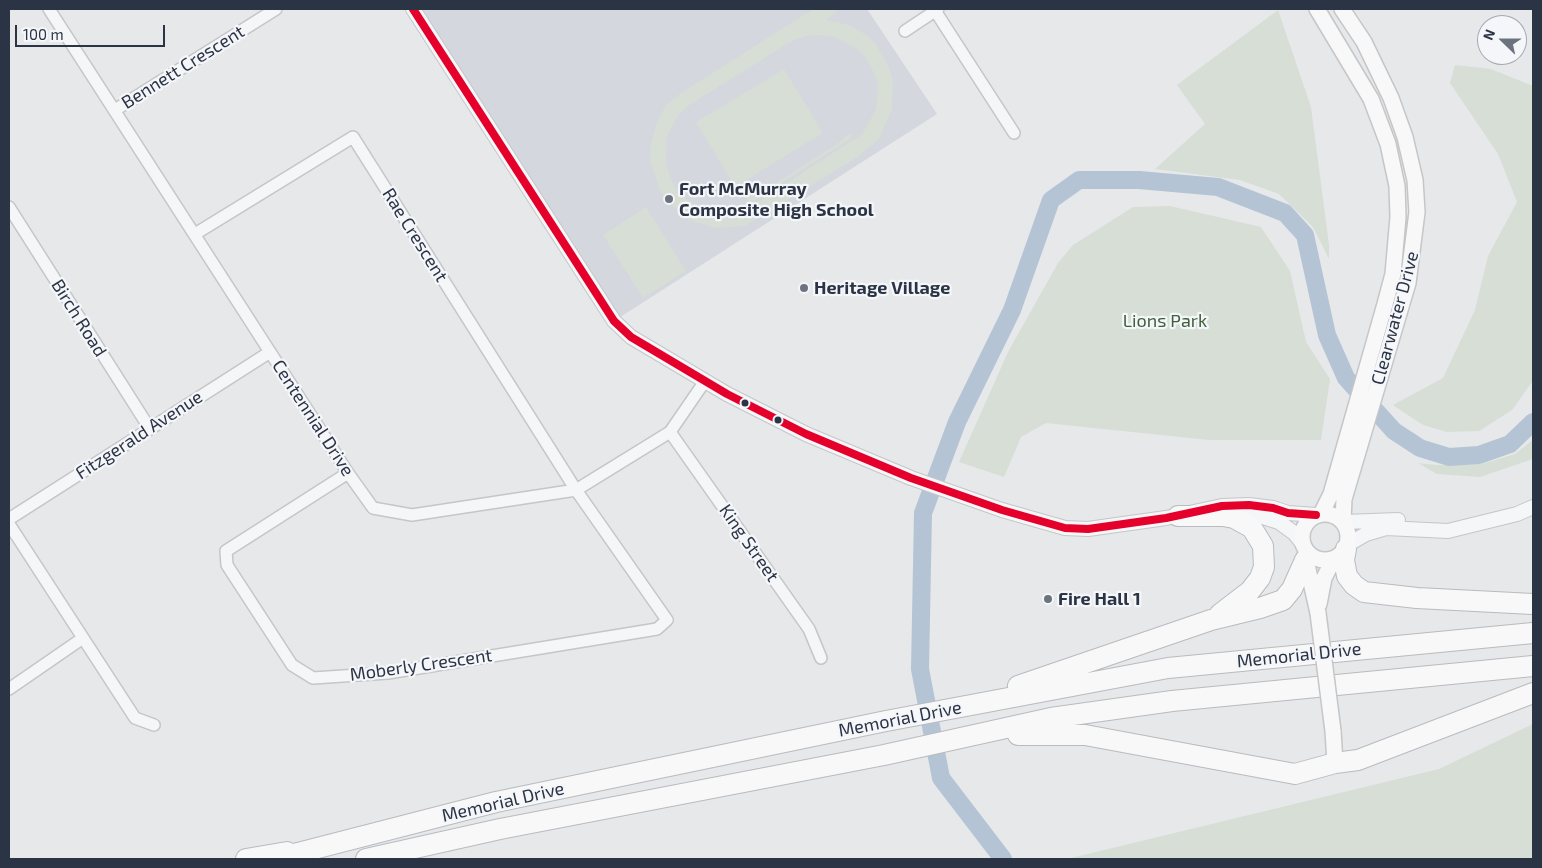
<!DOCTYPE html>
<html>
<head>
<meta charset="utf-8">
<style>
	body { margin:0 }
	#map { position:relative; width:1542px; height:868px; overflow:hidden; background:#e6e8ea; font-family:"Exo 2",sans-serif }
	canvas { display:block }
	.frame { position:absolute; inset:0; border:10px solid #2b3445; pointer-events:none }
	.north { position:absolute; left:1477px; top:15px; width:50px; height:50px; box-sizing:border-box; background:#f4f6f9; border:1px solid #a4a8b1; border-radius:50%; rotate:292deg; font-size:14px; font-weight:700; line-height:20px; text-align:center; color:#2b3445 }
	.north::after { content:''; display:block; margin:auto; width:18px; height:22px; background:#6c737f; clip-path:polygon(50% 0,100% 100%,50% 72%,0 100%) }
	.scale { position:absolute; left:15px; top:25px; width:150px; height:22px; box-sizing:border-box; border:2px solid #2b3445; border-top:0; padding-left:6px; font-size:15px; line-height:18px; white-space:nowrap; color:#2b3445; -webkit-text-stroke:4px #f4f6f9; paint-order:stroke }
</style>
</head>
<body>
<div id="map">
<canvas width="1542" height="868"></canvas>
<div class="frame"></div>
<div class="north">N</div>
<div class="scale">100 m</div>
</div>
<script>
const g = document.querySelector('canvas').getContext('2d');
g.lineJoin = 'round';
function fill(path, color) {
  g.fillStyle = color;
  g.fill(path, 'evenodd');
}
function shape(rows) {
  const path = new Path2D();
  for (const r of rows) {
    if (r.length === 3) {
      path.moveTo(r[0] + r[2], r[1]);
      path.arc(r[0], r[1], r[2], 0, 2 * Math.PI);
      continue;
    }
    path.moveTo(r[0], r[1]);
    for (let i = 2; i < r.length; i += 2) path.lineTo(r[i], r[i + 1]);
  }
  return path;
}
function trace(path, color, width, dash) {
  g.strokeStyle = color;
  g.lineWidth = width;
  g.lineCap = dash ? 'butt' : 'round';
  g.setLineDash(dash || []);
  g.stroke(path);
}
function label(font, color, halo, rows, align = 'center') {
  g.font = font + ' "Exo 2",sans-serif';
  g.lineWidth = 4.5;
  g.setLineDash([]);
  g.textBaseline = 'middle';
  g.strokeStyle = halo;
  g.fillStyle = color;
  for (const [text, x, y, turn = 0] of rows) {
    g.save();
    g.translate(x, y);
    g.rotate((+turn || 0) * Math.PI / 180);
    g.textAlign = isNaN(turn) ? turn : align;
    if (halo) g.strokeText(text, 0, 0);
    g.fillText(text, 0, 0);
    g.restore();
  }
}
fill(shape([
	[413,9,867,9,937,114,614,321]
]), '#d4d7dd');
fill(shape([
	[813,9,835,9,837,12,826,20,850,25,868,36,876,44,888,65,893,80,892,109,879,139,859,156,745,226,715,228,690,220,669,203,660,191,650,160,651,143,656,124,666,105,681,93],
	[821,35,835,37,858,50,866,58,874,73,878,85,876,110,862,134,753,205,738,211,707,211,686,199,676,189,670,178,666,161,667,136,679,114,691,104,792,41,806,36],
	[1278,10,1311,107,1329,245,1329,259,1313,227,1279,194,1240,180,1155,169,1205,124,1177,85],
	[1455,65,1491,69,1533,86,1533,376,1532,382,1512,410,1479,431,1447,432,1423,425,1393,405,1443,378,1475,310,1488,256,1517,202,1498,154,1450,83],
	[784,69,823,133,735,187,696,122],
	[848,134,851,135,850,139,749,204,746,199,759,191,762,192,837,144],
	[1170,206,1261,227,1290,271,1306,342,1330,379,1321,440,1209,440,1046,423,1021,437,1004,477,959,462,1008,352,1058,263,1073,245,1133,207],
	[646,207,686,271,643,298,603,235],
	[1533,440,1533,458,1530,460,1480,477,1437,474,1418,463,1436,465,1482,464,1515,454],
	[1533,724,1533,859,1067,859,1439,769]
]), '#d6ded6');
trace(shape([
	[1003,859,941,778,920,669,923,513,957,422,1012,310,1051,200,1079,180,1139,180,1218,187,1285,213,1305,235,1327,335,1346,378,1394,431,1420,448,1449,457,1479,455,1510,444,1533,422]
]), '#b4c4d5', 18);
const minor = shape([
	[49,9,348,473,373,508,412,515,576,490,670,432,705,381],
	[934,9,1014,133],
	[905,31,938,9],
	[115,110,276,9],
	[9,207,150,429],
	[195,234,353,137,576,490,667,620,657,629,388,673,313,678,292,665,227,565,226,551,348,473],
	[670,432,809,629,821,658],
	[9,519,270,352],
	[9,524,135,718,154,725],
	[9,689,83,638]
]);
const tertiary = shape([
	[413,9,614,321,631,337,727,394,806,434,911,478,1002,510,1065,528,1088,529,1166,518,1222,506,1249,505,1273,508,1288,513,1316,515],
	[1247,512,1279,522,1294,533,1302,543],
	[1344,522,1398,520],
	[1347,545,1366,534,1386,528,1448,531,1517,514,1533,507]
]);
const secondary = shape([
	[1317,9,1371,99,1388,144,1397,186,1398,217,1393,274,1385,304,1331,494,1321,514],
	[1342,9,1364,42,1391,98,1405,137,1415,180,1417,212,1408,283,1344,499,1343,520],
	[1325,537,23],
	[1305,556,1318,613],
	[1319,604,1324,578,1334,559],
	[1333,731,1335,763]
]);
const motorway = shape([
	[1178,516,1223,516,1234,518,1252,528,1263,546,1264,567,1260,578,1250,591,1220,614],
	[1346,549,1344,560,1347,576,1354,585,1364,592,1417,598,1533,604],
	[1018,686,1211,620,1260,608,1283,600,1292,589,1305,560],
	[1018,735,1085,735,1295,774,1335,763,1358,760,1533,693],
	[246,859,287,852],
	[275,859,496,802,886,721,1168,668,1533,633],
	[366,859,500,829,884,755,1051,718,1172,701,1533,666]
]);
trace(minor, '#c4c6c8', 14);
trace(tertiary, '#c4c6c8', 16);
trace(secondary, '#c4c6c8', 18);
trace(motorway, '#b8bbbf', 22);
trace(minor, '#f5f6f7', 11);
trace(tertiary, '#f5f6f7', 14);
trace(secondary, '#f8f8f8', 15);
trace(motorway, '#f8f8f8', 20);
const secondaryBridge = shape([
	[1318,613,1333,731]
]);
trace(secondaryBridge, '#c4c6c8', 18, []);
trace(secondaryBridge, '#f8f8f8', 15);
trace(shape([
	[413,9,614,321,631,337,727,394,806,434,911,478,1002,510,1065,528,1088,529,1166,518,1222,506,1249,505,1273,508,1288,513,1316,515]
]), '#e4002b', 8);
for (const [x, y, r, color] of [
	[669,199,5,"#6c737f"],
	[804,288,5,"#6c737f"],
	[745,403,4.5,"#2b3445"],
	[778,420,4.5,"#2b3445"],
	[1048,599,5,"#6c737f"]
]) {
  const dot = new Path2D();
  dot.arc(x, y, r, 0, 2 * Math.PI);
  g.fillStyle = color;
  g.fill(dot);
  trace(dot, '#f4f6f9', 2);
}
label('18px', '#2b3445', '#f4f6f9', [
	["Bennett Crescent",183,67,-32],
	["Rae Crescent",415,235,58],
	["Birch Road",79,318,58],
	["Clearwater Drive",1395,318,-75],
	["Centennial Drive",313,418,57],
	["Fitzgerald Avenue",139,435,-33],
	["King Street",749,543,55],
	["Memorial Drive",1299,655,-6],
	["Moberly Crescent",421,665,-8],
	["Memorial Drive",900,719,-11],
	["Memorial Drive",503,802,-13]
]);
label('bold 18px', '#2b3445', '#f4f6f9', [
	["Fort McMurray",679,189],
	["Composite High School",679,210],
	["Heritage Village",814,288],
	["Fire Hall 1",1058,599]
], 'left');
label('18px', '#3f6138', '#f4f6f9', [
	["Lions Park",1165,321]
]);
</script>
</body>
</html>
